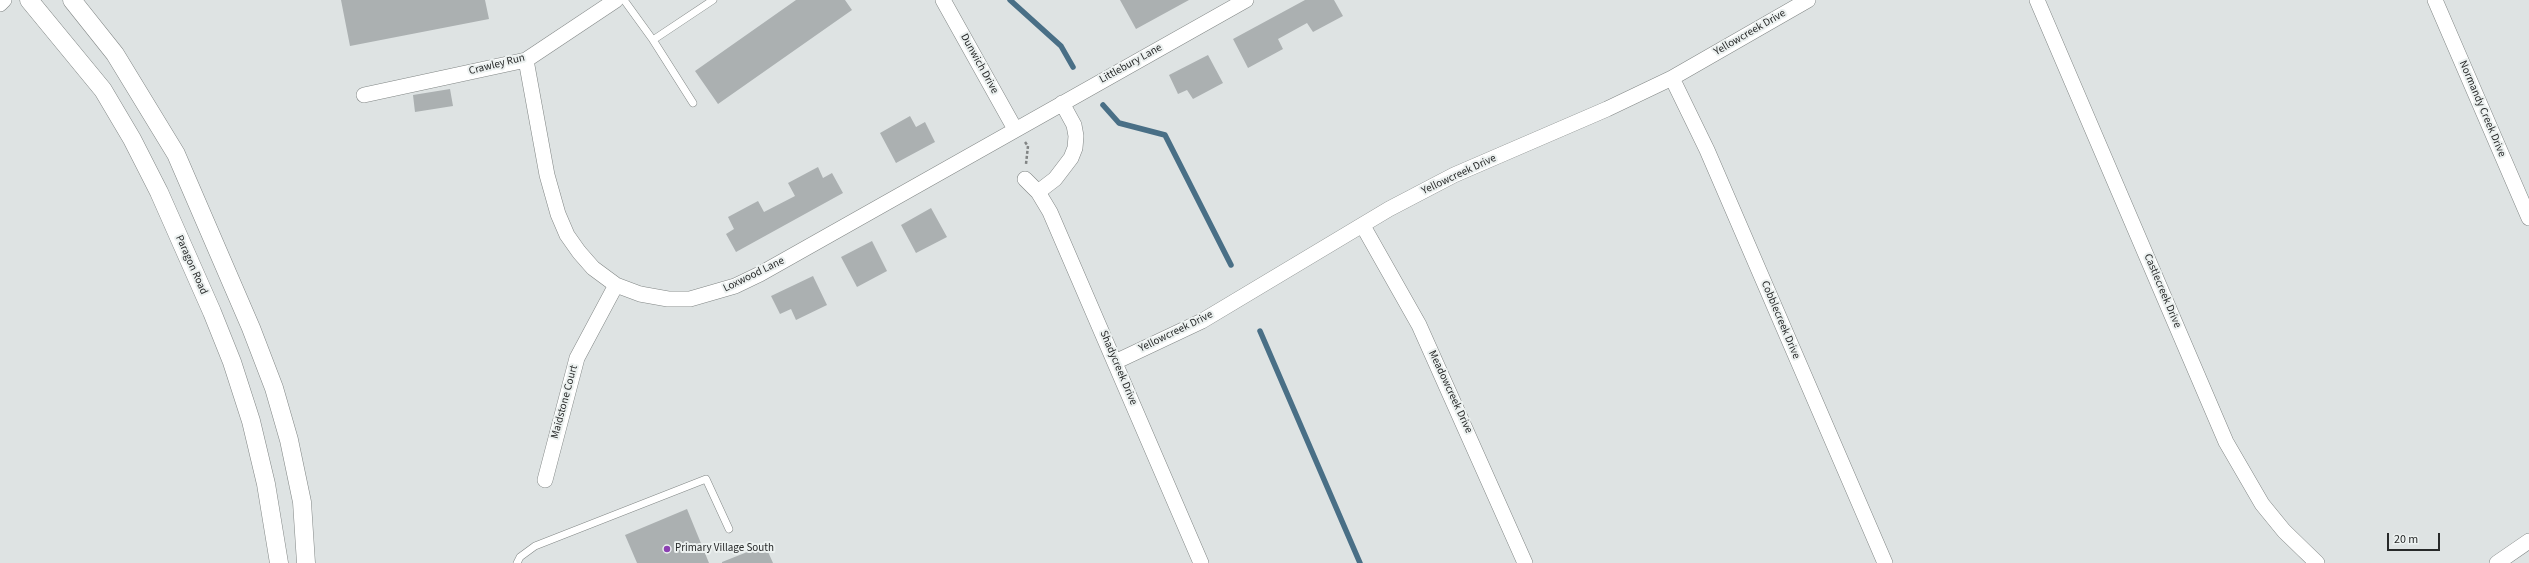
<!DOCTYPE html>
<html>
<head>
<meta charset="utf-8">
<style>
	body { margin:0 }
	#map { position:relative; width:2529px; height:563px; overflow:hidden; background:#dee3e3; font-family:"Source Sans 3",sans-serif }
	canvas { display:block }
	.scale { position:absolute; left:2387px; top:533px; width:53px; height:18px; box-sizing:border-box; border:2px solid #272929; border-top:0; padding-left:5px; font-size:12px; line-height:14px; white-space:nowrap; color:#272929; -webkit-text-stroke:3px #ecf1f0; paint-order:stroke }
</style>
</head>
<body>
<div id="map">
<canvas width="2529" height="563"></canvas>
<div class="scale">20 m</div>
</div>
<script>
const g = document.querySelector('canvas').getContext('2d');
g.lineJoin = 'round';
function shape(rows) {
  const path = new Path2D();
  for (const r of rows) {
    path.moveTo(r[0], r[1]);
    for (let i = 2; i < r.length; i += 2) path.lineTo(r[i], r[i + 1]);
  }
  return path;
}
function trace(path, color, width, dash) {
  g.strokeStyle = color;
  g.lineWidth = width;
  g.lineCap = dash ? 'butt' : 'round';
  g.setLineDash(dash || []);
  g.stroke(path);
}
function fill(path, color) {
  g.fillStyle = color;
  g.fill(path, 'evenodd');
}
function label(font, color, halo, rows, align = 'center') {
  g.font = font + ' "Source Sans 3",sans-serif';
  g.lineWidth = 4;
  g.setLineDash([]);
  g.textBaseline = 'middle';
  g.strokeStyle = halo;
  g.fillStyle = color;
  for (const [text, x, y, turn = 0] of rows) {
    g.save();
    g.translate(x, y);
    g.rotate((+turn || 0) * Math.PI / 180);
    g.textAlign = isNaN(turn) ? turn : align;
    if (halo) g.strokeText(text, 0, 0);
    g.fillText(text, 0, 0);
    g.restore();
  }
}
trace(shape([
	[1010,0,1061,46,1073,67],
	[1103,105,1119,123,1165,135,1231,265],
	[1260,331,1360,563]
]), '#496f86', 5.5);
fill(shape([
	[341,0,485,0,489,19,350,46],
	[796,0,845,0,852,10,718,104,695,71],
	[1120,0,1189,0,1136,29],
	[1305,0,1334,0,1343,16,1313,32,1307,23,1278,39,1283,49,1248,68,1233,39],
	[1208,55,1223,83,1193,99,1187,90,1178,94,1169,75],
	[450,89,453,106,415,112,413,95],
	[910,116,916,127,925,122,935,142,896,163,880,133],
	[818,167,823,178,832,173,843,193,736,252,726,234,734,229,728,217,758,201,764,212,795,196,788,183],
	[931,208,947,237,916,253,901,225],
	[872,241,887,271,857,287,841,257],
	[813,276,827,305,796,320,791,309,780,314,771,296],
	[687,509,709,563,637,563,625,535],
	[765,545,773,563,722,563,722,562]
]), '#abb0b1');
const service = shape([
	[624,0,653,40,713,0],
	[653,40,693,103],
	[517,563,520,557,535,546,706,479,729,529]
]);
const minor = shape([
	[943,0,1015,129],
	[2037,0,2226,442,2262,504,2284,531,2317,563],
	[2435,0,2529,218],
	[0,4,4,0],
	[526,60,547,175,558,214,567,235,579,252,593,268,616,285,640,294,668,299,690,299,735,286,760,274,1246,0],
	[1672,78,1707,150,1885,563],
	[364,95,526,60,616,0],
	[1025,179,1038,192,1050,212,1201,563],
	[1038,192,1055,179,1071,158,1075,148,1076,136,1074,125,1062,103],
	[1363,226,1419,325,1525,563],
	[1115,362,1202,321,1389,209,1454,175,1607,109,1672,78,1808,0],
	[545,480,577,358,616,285],
	[2497,563,2529,541]
]);
const tertiary = shape([
	[29,0,103,90,132,139,159,192,212,312,232,362,251,421,266,484,279,563],
	[72,0,115,54,176,154,251,328,274,388,289,440,302,502,306,563]
]);
trace(service, '#818685', 8);
trace(minor, '#818685', 16);
trace(tertiary, '#818685', 19);
trace(shape([
	[1025,142,1028,146,1026,164]
]), '#818484', 2.5, [3, 2]);
trace(service, '#fff', 7);
trace(minor, '#fff', 15);
trace(tertiary, '#fff', 18);
for (const [x, y, r, color] of [
	[667,549,4,"#8c40b2"]
]) {
  const dot = new Path2D();
  dot.arc(x, y, r, 0, 2 * Math.PI);
  g.fillStyle = color;
  g.fill(dot);
  trace(dot, '#ecf1f0', 1.5);
}
label('11px', '#272929', '#ecf1f0', [
	["Yellowcreek Drive",1750,33,-30],
	["Dunwich Drive",979,64,61],
	["Littlebury Lane",1131,64,-29],
	["Crawley Run",497,65,-14],
	["Normandy Creek Drive",2482,109,67],
	["Yellowcreek Drive",1459,175,-25],
	["Paragon Road",191,265,66],
	["Loxwood Lane",754,275,-26],
	["Castlecreek Drive",2162,291,67],
	["Cobblecreek Drive",1780,320,67],
	["Yellowcreek Drive",1176,332,-26],
	["Shadycreek Drive",1118,368,67],
	["Meadowcreek Drive",1450,392,65],
	["Maidstone Court",565,402,-75]
]);
label('11px', '#272929', '#ecf1f0', [
	["Primary Village South",675,549]
], 'left');
</script>
</body>
</html>
